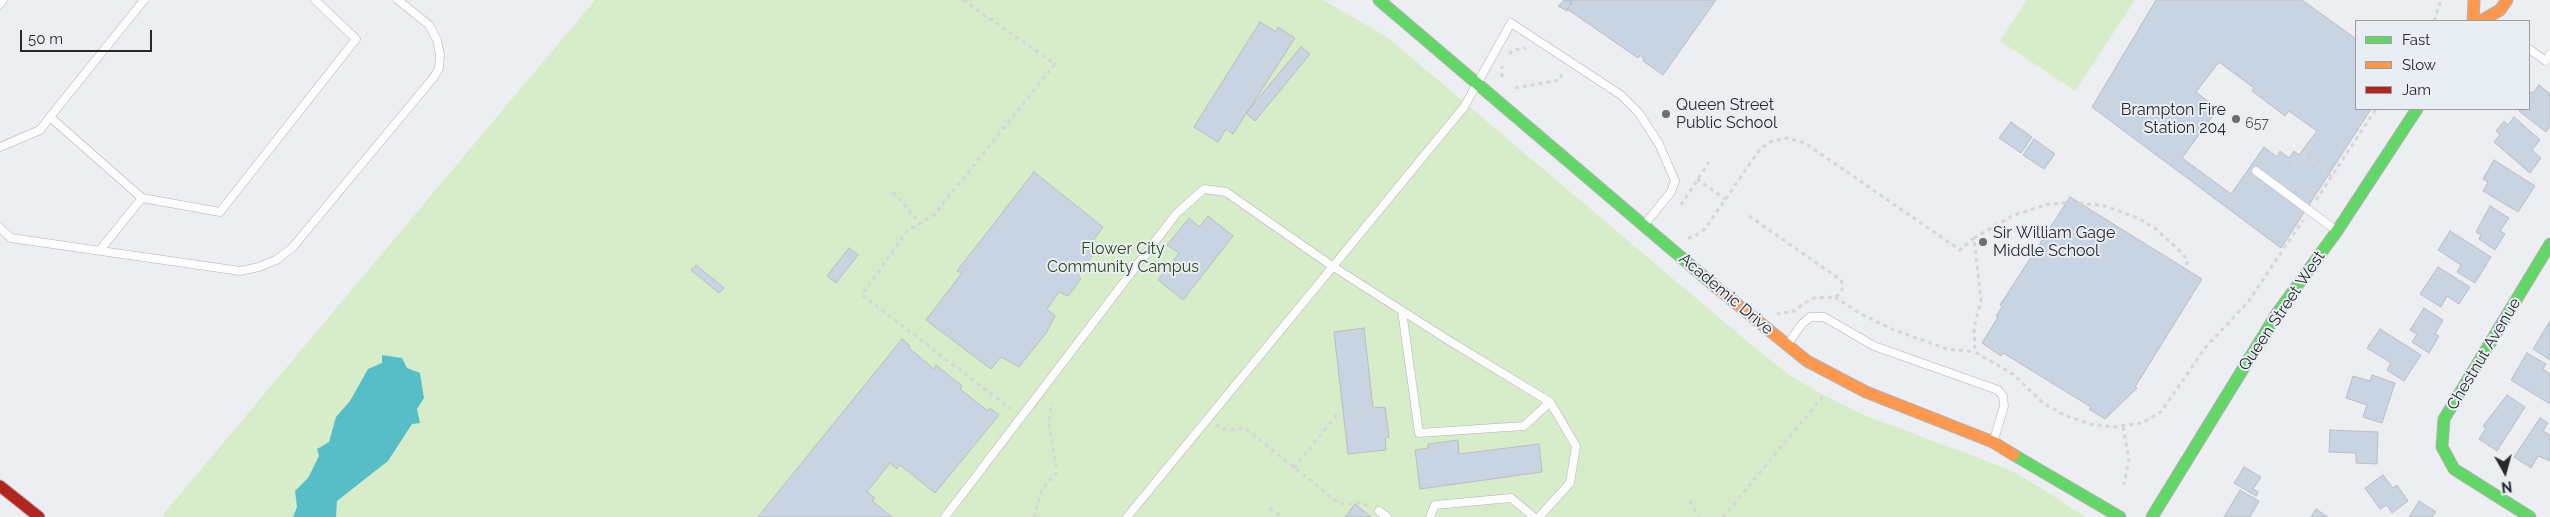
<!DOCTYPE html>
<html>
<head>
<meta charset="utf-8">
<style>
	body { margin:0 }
	#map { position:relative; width:2550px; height:517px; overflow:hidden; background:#eceef1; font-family:Raleway,sans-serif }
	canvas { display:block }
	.legend { position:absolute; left:2355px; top:20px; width:175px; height:90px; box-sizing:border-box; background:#e9eef4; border:1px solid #9b9fa4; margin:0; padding:6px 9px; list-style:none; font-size:15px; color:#27292b }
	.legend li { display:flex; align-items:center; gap:10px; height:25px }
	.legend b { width:25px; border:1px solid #9b9fa4 }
	.north { position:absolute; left:2480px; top:447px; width:50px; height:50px; -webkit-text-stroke:4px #e9eef4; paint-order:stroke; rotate:173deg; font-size:14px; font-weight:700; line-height:20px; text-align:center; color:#27292b }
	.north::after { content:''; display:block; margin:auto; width:18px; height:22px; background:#27292b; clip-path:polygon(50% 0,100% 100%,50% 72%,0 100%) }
	.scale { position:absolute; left:20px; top:30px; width:132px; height:22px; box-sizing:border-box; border:2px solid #27292b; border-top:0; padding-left:6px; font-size:15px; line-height:18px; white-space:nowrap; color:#27292b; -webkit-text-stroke:4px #e9eef4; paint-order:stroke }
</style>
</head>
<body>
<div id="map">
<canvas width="2550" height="517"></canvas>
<ul class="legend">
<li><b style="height:6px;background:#63d668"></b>Fast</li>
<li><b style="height:6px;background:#ff974d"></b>Slow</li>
<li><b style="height:6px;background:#b3261e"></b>Jam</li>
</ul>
<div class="north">N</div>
<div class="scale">50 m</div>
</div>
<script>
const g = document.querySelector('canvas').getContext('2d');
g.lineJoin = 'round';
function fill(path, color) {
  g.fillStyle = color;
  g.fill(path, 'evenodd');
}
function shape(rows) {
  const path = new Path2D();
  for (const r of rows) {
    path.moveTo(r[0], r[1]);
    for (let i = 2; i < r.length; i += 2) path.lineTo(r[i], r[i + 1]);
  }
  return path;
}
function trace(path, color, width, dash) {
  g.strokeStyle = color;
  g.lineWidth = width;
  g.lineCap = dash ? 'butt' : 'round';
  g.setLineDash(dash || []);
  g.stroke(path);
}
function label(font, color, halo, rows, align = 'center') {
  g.font = font + ' Raleway,sans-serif';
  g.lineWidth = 4;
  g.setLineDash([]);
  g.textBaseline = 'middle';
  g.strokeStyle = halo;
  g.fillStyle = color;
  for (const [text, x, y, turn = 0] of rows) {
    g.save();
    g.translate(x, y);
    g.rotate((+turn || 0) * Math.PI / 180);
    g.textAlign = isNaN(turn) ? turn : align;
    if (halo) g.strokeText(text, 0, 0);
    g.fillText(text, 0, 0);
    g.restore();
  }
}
fill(shape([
	[595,0,1323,0,1387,37,1755,348,1791,376,1816,391,1864,415,2008,469,2043,489,2085,517,161,517],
	[2027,0,2135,0,2075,91,2000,41]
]), '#d7edc9');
fill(shape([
	[382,355,402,358,407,368,420,373,424,398,417,409,420,423,412,424,388,461,337,501,336,517,293,517,297,507,295,491,308,478,319,456,317,449,329,442,336,417,350,401,368,369,382,363]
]), '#57bec8');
const building = shape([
	[1564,0,1572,1,1567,11,1558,6,1564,0],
	[1570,0,1716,0,1663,75,1643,61,1644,59,1640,55,1638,58,1567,9,1572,3,1570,0],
	[2156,0,2302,0,2356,39,2356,109,2371,109,2281,248,2092,107,2156,0],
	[1260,22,1276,32,1278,27,1295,38,1233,134,1226,129,1218,142,1194,127,1260,22],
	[1301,47,1310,54,1255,121,1246,113,1301,47],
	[2219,62,2254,88,2252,91,2285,116,2289,111,2317,131,2299,155,2294,151,2289,158,2280,151,2277,157,2264,147,2231,194,2182,158,2218,109,2196,92,2219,62],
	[2539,85,2550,94,2550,126,2546,132,2519,111,2529,109,2529,91,2533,93,2539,85],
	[2514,117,2540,140,2532,150,2541,158,2530,173,2494,142,2500,135,2496,131,2504,121,2508,125,2514,117],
	[2011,122,2032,137,2021,153,1999,138,2011,122],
	[2034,139,2055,154,2044,169,2023,155,2034,139],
	[2494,160,2535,186,2518,212,2483,191,2488,182,2483,179,2494,160],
	[1034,172,1103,227,1087,249,1093,255,1078,275,1081,279,1068,296,1059,292,1047,309,1055,316,1046,333,1019,367,1001,357,991,369,926,320,962,273,957,271,1034,172],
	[2070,197,2202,279,2135,387,2137,388,2105,419,2089,409,2091,407,2003,353,2001,356,1982,343,1998,317,1996,316,2002,307,2000,305,2070,197],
	[2490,206,2509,218,2500,231,2505,234,2495,250,2479,239,2481,235,2476,232,2490,206],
	[1208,216,1233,236,1183,300,1158,280,1179,253,1167,245,1189,218,1199,227,1208,216],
	[2450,231,2491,257,2475,283,2457,272,2461,265,2438,250,2450,231],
	[849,248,858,255,836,283,827,276,849,248],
	[696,265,724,288,719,293,691,270,696,265],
	[2438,267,2470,287,2459,304,2447,296,2441,307,2420,294,2438,267],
	[2424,308,2443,320,2435,334,2439,336,2429,353,2412,342,2417,334,2410,330,2424,308],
	[2550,321,2550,360,2533,349,2550,321],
	[1364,328,1373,408,1385,407,1389,437,1385,438,1386,450,1348,454,1334,332,1364,328],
	[2380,329,2421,355,2404,381,2387,370,2391,363,2367,348,2380,329],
	[902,339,910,346,909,348,934,369,936,365,962,386,960,389,988,411,990,408,999,415,935,493,900,465,897,469,890,463,867,492,875,498,872,501,892,517,758,517,902,339],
	[2527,353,2546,364,2543,369,2550,374,2550,404,2511,380,2527,353],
	[2372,375,2395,383,2382,423,2363,417,2367,405,2346,398,2353,376,2370,381,2372,375],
	[2507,395,2525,407,2497,451,2479,439,2486,428,2483,426,2507,395],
	[2540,418,2548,423,2543,431,2550,435,2550,461,2538,456,2531,468,2514,457,2540,418],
	[2330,430,2378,432,2377,464,2356,463,2356,453,2329,452,2330,430],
	[1458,440,1459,454,1539,444,1542,472,1420,489,1415,450,1428,448,1428,444,1458,440],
	[2244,467,2261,477,2253,489,2258,492,2256,496,2234,483,2244,467],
	[2383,475,2393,488,2397,485,2408,501,2392,513,2387,505,2380,509,2365,488,2383,475],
	[2240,490,2259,501,2250,517,2224,517,2240,490],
	[2419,501,2436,512,2432,517,2409,517,2419,501],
	[1355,504,1371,517,1345,517,1355,504],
	[2316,509,2328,517,2311,517,2316,509]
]);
fill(building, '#c9d4e2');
trace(building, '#bbbdc0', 1);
const lane = shape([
	[144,0,50,117,142,198,220,212,356,39,315,0],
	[0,4,3,0],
	[2529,49,2546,61,2550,54],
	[0,147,40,130,50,117],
	[2256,171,2337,231],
	[0,228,11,238,240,271,259,267,276,260,292,248,434,77,439,68,440,55,437,40,429,25,398,0],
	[100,250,142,198],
	[1402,311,1419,433,1524,426,1550,402],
	[1787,345,1802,324,1810,317,1824,317,1874,346,1998,390,2003,396,2004,406,1994,440],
	[1379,511,1387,517],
	[945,517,1176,214,1204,189,1226,192,1332,266,1448,340,1550,402,1576,446,1570,483,1539,517],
	[1127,517,1464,107,1511,23,1621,95,1639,113,1659,144,1675,181,1671,192,1644,225],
	[1430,517,1435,505,1511,498,1534,517]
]);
const fast = shape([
	[1379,0,1716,287],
	[2014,455,2120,517],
	[2152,517,2278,312,2337,231,2417,109],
	[2530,517,2454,469,2442,447,2444,419,2550,244]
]);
const slow = shape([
	[2473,21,2474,0],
	[2481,21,2500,10,2507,0],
	[1716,287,1807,361,1866,392,1993,442,2014,455]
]);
const jam = shape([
	[0,486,39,517]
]);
trace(lane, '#b0b2b4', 9);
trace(fast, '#b0b2b4', 13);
trace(slow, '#b0b2b4', 13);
trace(jam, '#b0b2b4', 13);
trace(shape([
	[963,0,1055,64,934,215,907,231,862,295,1011,409],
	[2434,21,2441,0],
	[1509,54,1514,50,1526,48],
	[1502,77,1502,66],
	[1515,88,1560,80,1562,72],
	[2303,155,2331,176],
	[2294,167,2319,131],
	[1697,179,1725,199],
	[893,192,920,223],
	[2316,200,2376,109],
	[2066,203,2049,204,2014,215,1974,238,1981,300,1974,328,1975,352,2013,374,2043,403,2064,415,2090,424,2113,427,2142,423,2161,412,2205,348,2248,302,2303,220],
	[2079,203,2105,206,2140,219,2156,229,2182,253,2188,261,2186,266],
	[1681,205,1709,162],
	[1749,216,1841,280,1843,287,1840,294,1835,297,1814,298,1804,303,1795,311,1777,314],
	[1688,238,1694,237,1705,229,1760,149,1772,141,1788,138,1805,143,1960,250,1974,238],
	[1835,297,1859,313,1894,330,1947,349,1975,352],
	[1216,425,1227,430,1245,428,1340,504,1362,503,1368,506],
	[2123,427,2129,459,2124,485],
	[1294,468,1337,414],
	[1690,501,1699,517],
	[1270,508,1281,517],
	[1034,517,1042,489,1056,474,1056,463,1049,427,1051,403],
	[1723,517,1825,394]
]), '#d5d6d7', 3, [4, 4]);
trace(lane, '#fcfcfd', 8);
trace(fast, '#63d668', 11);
trace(slow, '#ff974d', 11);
trace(jam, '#b3261e', 11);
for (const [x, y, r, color] of [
	[1666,114,5,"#6c6e70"],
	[2236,119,5,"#6c6e70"],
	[1983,242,5,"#6c6e70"]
]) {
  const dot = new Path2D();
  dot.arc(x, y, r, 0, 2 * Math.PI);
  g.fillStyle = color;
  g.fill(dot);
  trace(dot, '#e9eef4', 2);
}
label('14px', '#505459', null, [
	["657",2257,124]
]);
label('16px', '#27292b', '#e9eef4', [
	["Queen Street",1676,105],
	["Public School",1676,123],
	["Brampton Fire",2226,110,"right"],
	["Station 204",2226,128,"right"],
	["Sir William Gage",1993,233],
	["Middle School",1993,251]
], 'left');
label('16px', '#2f4914', '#e9eef4', [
	["Flower City",1123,249],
	["Community Campus",1123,267]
]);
label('16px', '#27292b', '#e9eef4', [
	["Academic Drive",1726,294,40],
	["Queen Street West",2282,311,-56],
	["Chestnut Avenue",2484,354,-59]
]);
</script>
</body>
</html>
